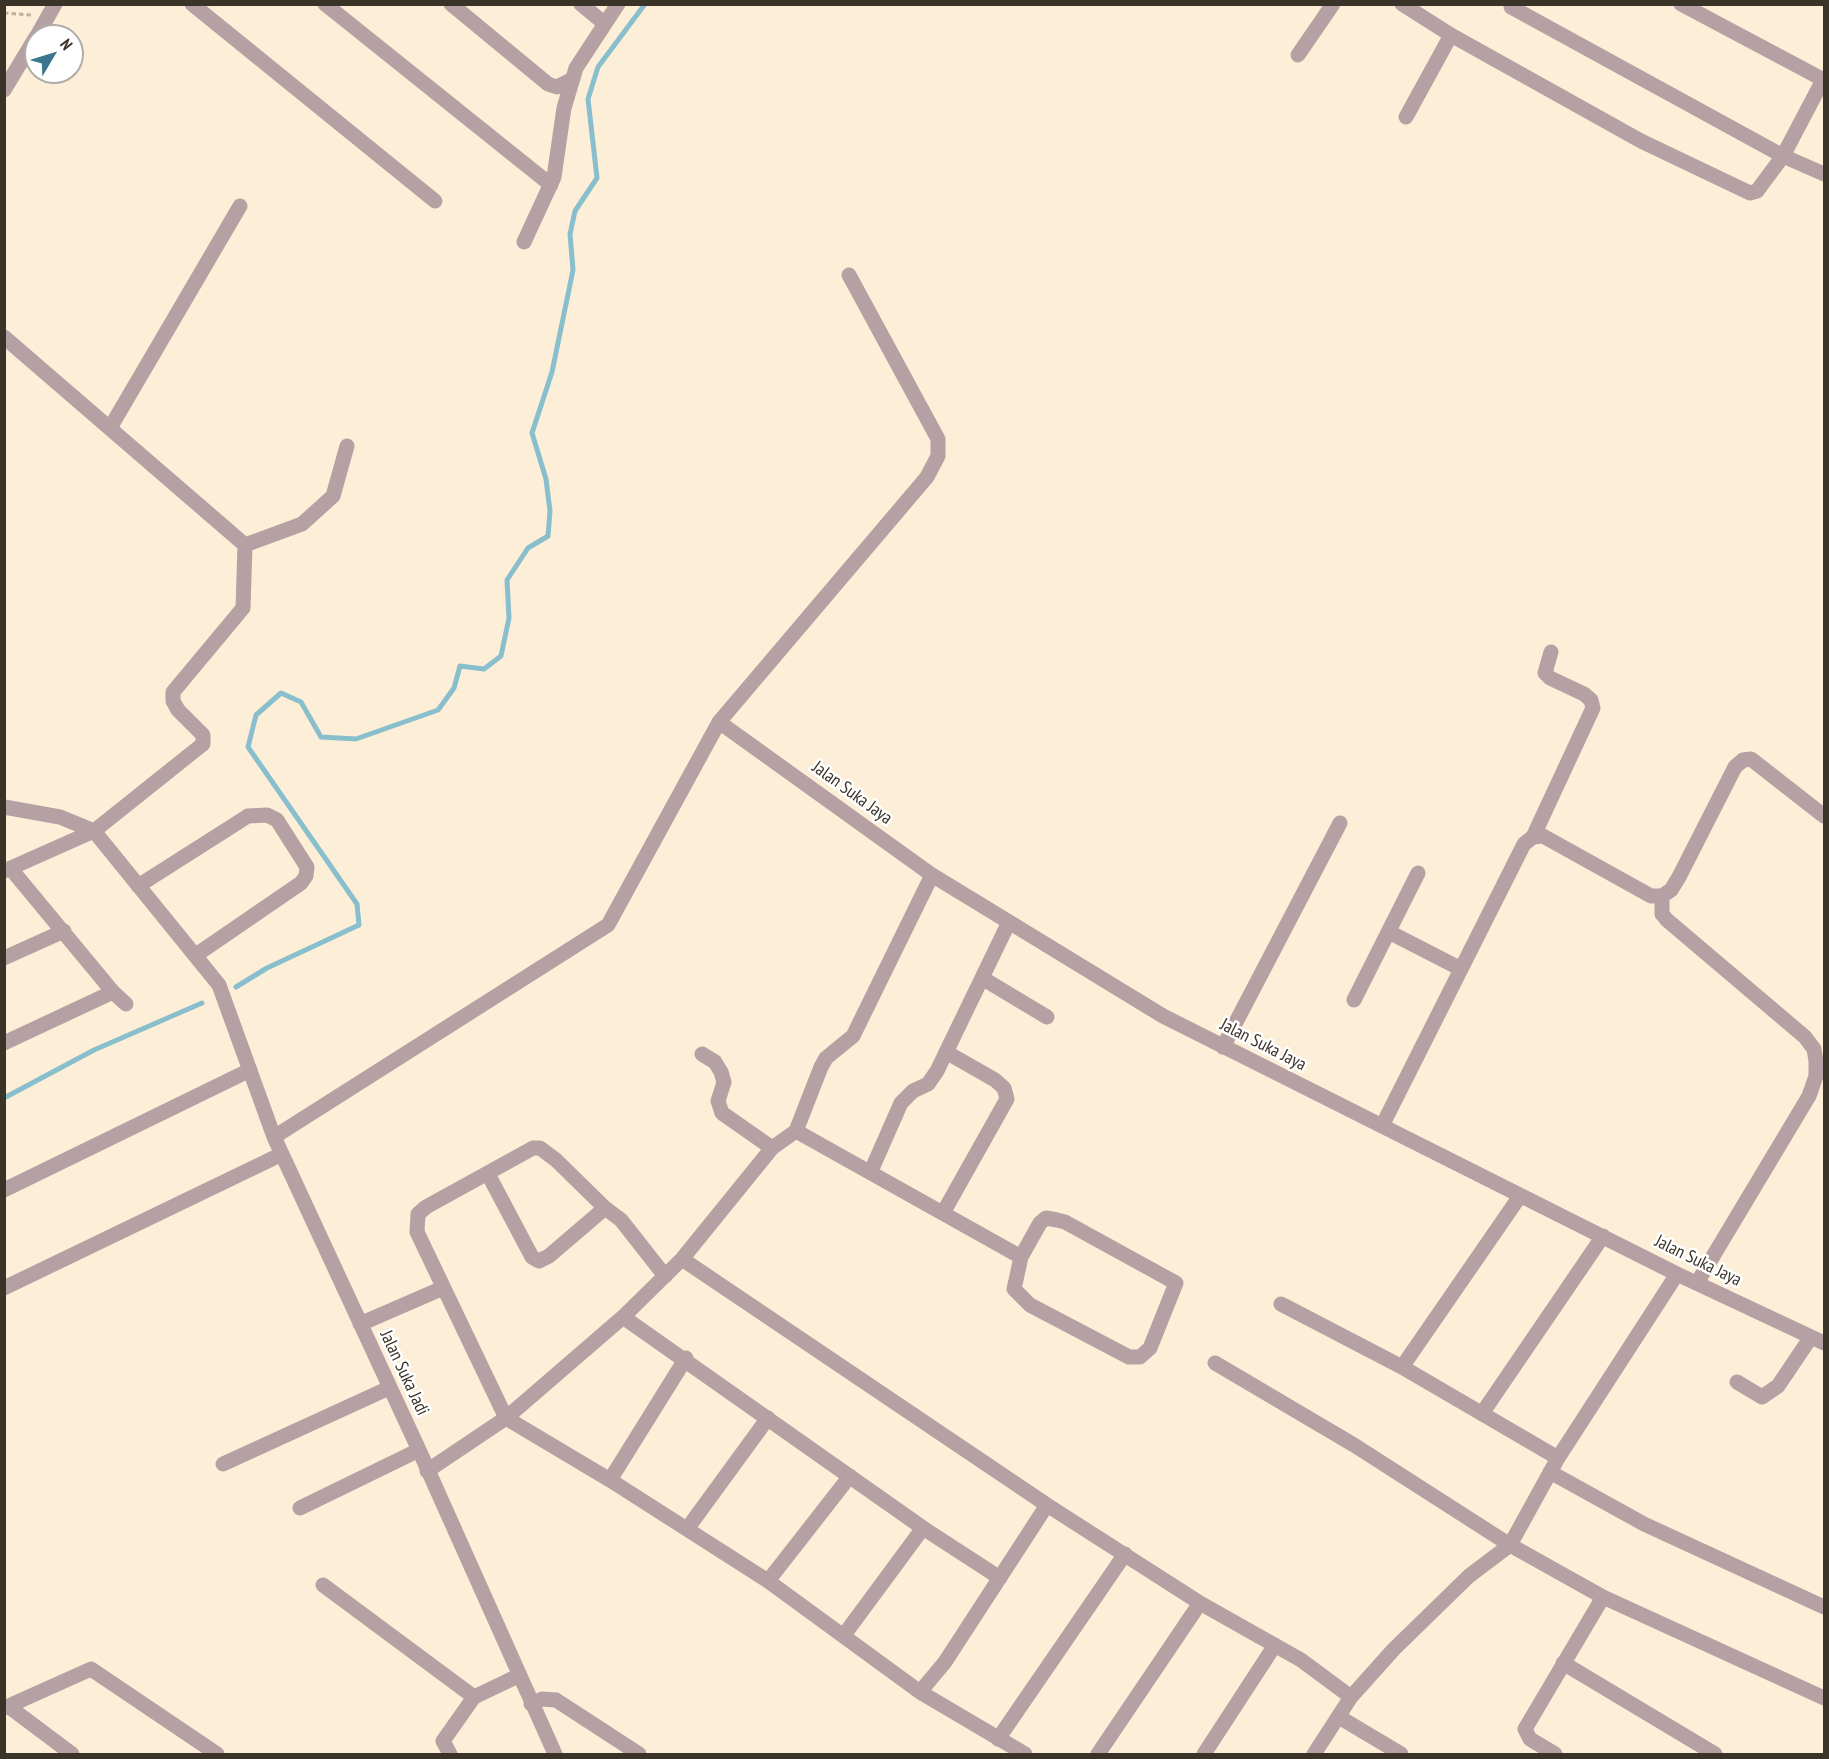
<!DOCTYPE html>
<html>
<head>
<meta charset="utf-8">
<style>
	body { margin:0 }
	#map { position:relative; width:1829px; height:1759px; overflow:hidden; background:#fdefd7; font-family:"PT Sans Narrow",sans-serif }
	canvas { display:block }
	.frame { position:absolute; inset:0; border:6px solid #3a3328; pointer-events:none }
	.north { position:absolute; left:24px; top:24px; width:60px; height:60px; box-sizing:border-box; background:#fff; border:2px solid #b0ada9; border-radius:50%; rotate:52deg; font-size:16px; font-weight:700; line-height:24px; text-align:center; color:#3a3328 }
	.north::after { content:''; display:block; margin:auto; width:21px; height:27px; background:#3b758e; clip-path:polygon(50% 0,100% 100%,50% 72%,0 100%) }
</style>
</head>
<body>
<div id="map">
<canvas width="1829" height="1759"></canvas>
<div class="frame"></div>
<div class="north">N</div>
</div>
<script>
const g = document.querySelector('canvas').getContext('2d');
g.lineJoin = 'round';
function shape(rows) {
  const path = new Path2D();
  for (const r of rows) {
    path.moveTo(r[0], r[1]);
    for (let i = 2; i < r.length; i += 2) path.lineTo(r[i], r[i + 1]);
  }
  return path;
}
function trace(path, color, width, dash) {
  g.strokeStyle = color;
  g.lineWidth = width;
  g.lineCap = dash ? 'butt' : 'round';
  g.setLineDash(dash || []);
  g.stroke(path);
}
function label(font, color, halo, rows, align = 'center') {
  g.font = font + ' "PT Sans Narrow",sans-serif';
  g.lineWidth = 5;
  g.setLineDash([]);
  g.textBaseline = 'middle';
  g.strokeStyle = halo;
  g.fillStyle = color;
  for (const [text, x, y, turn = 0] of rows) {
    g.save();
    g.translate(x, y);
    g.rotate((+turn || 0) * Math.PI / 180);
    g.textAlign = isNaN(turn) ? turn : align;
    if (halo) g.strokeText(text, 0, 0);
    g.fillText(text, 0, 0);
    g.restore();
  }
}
trace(shape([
	[236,987,267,968,359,925,357,904,248,747,256,715,281,693,301,702,321,737,356,739,438,710,454,688,460,666,484,669,501,656,509,618,507,580,528,548,548,536,550,511,546,479,532,433,552,372,573,270,570,234,575,211,597,178,588,99,598,67,645,4],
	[4,1098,94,1050,202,1003]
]), '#89becd', 5);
trace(shape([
	[4,13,31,15]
]), '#bdb19d', 3, [4.5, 3]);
trace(shape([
	[192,4,435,201],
	[325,4,551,185],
	[451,4,548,84,557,87,573,79],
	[581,4,605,24],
	[1402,4,1451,35,1406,117],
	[1681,4,1824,80],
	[1511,7,1783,156,1824,174],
	[1451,35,1641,141,1750,193,1757,191,1783,156,1824,78],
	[37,36,55,4],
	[1298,55,1333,4],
	[4,90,36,37],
	[524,242,554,177,564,108,576,68,618,4],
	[4,337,245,545,302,524,333,496,347,446],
	[110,428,240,206],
	[719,722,932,875,1163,1016,1677,1274,1824,1343],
	[4,807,60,817,94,831,219,985,274,1137,419,1450,555,1754],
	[1533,837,1593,708,1591,700,1584,694,1550,678,1545,673,1551,652],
	[11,869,113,992,126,1004],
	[4,871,94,831,203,744,203,735,178,710,173,701,173,692,243,608,245,545],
	[138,886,248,816,267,815,277,820,307,867,306,876,301,883,196,955],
	[1662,896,1662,914,1667,920,1805,1037,1814,1049,1816,1061,1816,1076,1809,1096,1697,1283],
	[1389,932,1461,969],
	[4,958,64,931],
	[982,978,1047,1017],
	[1354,1000,1418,873],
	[4,1043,113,992],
	[1223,1047,1340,823],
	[702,1054,715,1062,721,1072,724,1082,718,1101,722,1113,772,1148],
	[1382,1126,1524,844,1533,837,1543,836,1651,896,1662,896,1671,890,1679,877,1735,767,1743,760,1751,759,1824,816],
	[796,1131,821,1067,826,1058,853,1036,932,875],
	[274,1137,608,925,719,722,927,477,938,456,938,439,849,275],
	[871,1171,901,1103,913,1091,928,1084,937,1071,1009,922],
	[488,1174,532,1257,539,1261,549,1256,605,1208,621,1220,665,1276],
	[4,1190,250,1070],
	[605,1208,556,1160,540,1148,533,1148,426,1207,418,1214,417,1232,506,1418,610,1480,768,1581,920,1692],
	[943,1213,1007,1099,1004,1088,995,1080,946,1052],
	[682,1259,1047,1505,1200,1603,1301,1660,1351,1697,1314,1754],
	[4,1288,282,1154],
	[1281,1304,1402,1367,1558,1458],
	[623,1317,923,1528,1000,1578],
	[360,1324,443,1288],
	[1215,1363,1354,1445,1510,1545,1603,1597,1824,1698],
	[1402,1367,1520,1196],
	[1737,1382,1762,1397,1778,1386,1811,1337],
	[1483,1412,1603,1236],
	[223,1464,389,1388],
	[427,1471,506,1418,623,1317,682,1259,772,1148,796,1131,1021,1257,1040,1223,1046,1218,1057,1220,1065,1222,1176,1283,1150,1348,1140,1357,1129,1357,1030,1305,1014,1289,1021,1257],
	[1550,1472,1644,1524,1824,1607],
	[610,1480,686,1358],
	[300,1508,419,1450],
	[687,1529,768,1418],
	[768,1581,850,1476],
	[323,1585,474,1697],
	[844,1635,923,1528],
	[1563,1663,1715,1754],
	[1351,1697,1394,1649,1469,1576,1510,1545,1558,1458,1677,1274],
	[531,1704,542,1699,556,1700,639,1754],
	[8,1706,72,1754],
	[4,1708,91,1669,217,1754],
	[1339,1717,1401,1754],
	[998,1739,1125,1554],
	[450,1754,443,1741,474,1697,518,1676],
	[1025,1754,920,1692,945,1662,1047,1505],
	[1098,1754,1200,1603],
	[1204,1754,1275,1645],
	[1555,1754,1530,1739,1525,1729,1603,1597]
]), '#b6a0a4', 15);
label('18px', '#3a3328', '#fff', [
	["Jalan Suka Jaya",852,793,36],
	["Jalan Suka Jaya",1263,1045,27],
	["Jalan Suka Jaya",1698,1261,26],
	["Jalan Suka Jadi",404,1373,65]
]);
</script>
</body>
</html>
